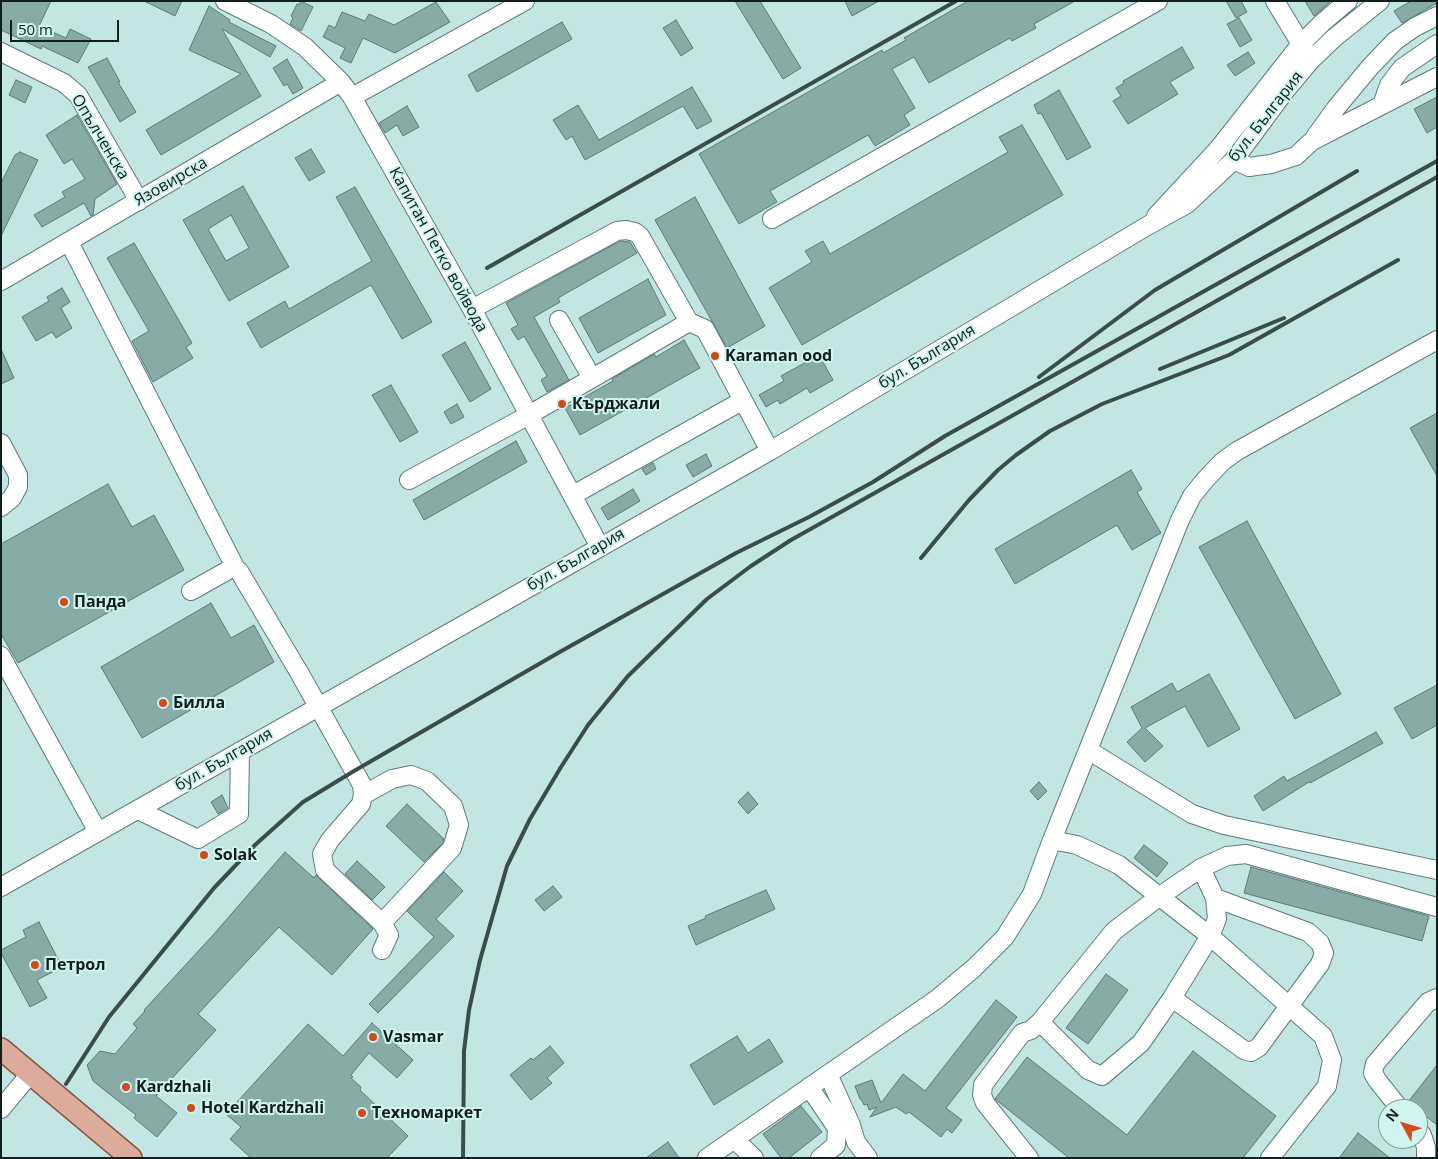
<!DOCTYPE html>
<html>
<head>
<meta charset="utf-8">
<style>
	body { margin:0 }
	#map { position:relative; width:1438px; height:1159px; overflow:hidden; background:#c3e6e4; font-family:"Open Sans",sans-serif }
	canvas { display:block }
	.frame { position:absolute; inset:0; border:2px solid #101e1d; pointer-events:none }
	.north { position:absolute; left:1378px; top:1099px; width:50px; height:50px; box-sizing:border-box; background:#d0f4f1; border:1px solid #839e9c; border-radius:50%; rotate:309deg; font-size:14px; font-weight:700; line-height:20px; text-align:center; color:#101e1d }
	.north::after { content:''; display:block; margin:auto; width:18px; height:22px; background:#d14a1a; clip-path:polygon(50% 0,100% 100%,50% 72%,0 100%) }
	.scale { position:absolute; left:10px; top:20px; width:109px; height:22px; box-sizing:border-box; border:2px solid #101e1d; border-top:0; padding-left:6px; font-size:15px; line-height:18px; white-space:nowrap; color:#101e1d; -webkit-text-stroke:4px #d0f4f1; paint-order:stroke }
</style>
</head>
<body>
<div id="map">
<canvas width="1438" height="1159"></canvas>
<div class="frame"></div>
<div class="north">N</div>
<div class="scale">50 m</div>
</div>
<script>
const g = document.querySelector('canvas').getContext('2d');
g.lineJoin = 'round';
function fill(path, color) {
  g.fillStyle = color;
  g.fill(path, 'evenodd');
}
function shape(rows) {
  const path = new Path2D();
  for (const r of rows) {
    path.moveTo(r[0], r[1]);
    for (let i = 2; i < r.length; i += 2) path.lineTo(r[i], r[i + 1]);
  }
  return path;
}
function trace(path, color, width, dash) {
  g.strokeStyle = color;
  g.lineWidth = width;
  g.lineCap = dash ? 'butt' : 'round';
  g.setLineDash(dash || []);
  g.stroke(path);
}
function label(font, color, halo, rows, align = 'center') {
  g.font = font + ' "Open Sans",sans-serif';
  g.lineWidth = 4;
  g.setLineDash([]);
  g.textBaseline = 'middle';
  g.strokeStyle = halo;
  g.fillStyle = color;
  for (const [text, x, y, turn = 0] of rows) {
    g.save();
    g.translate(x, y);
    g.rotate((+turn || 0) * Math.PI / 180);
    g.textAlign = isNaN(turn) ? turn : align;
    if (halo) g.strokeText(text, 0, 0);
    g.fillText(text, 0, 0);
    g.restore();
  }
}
const building = shape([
	[1,1,51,1,39,26,66,38,70,29,91,39,78,63,42,46,41,49,1,30,1,1],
	[144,1,182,1,175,16,144,1],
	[301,1,313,7,301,31,290,24,293,18,291,16,297,4,299,5,301,1],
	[735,1,760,1,801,68,783,79,735,1],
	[845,1,879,1,852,16,845,1],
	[968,1,1075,1,1034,24,1036,28,1012,41,1010,38,929,83,914,57,892,69,915,108,904,115,910,125,875,146,868,135,770,191,777,202,739,224,699,154,882,50,883,53,906,40,904,38,968,1],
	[1226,1,1241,1,1247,12,1236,18,1226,1],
	[1305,1,1331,1,1314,16,1305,1],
	[1411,1,1437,1,1437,3,1402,23,1394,11,1411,1],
	[436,2,450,22,395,53,363,38,351,63,340,58,345,48,323,37,329,25,335,28,342,12,365,21,369,14,394,25,436,2],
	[209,6,230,20,229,22,276,46,270,57,222,29,261,96,161,155,146,130,241,74,189,50,209,6],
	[1239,18,1252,40,1240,47,1227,24,1239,18],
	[676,20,693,48,681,56,663,28,676,20],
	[562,22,572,39,477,92,468,75,562,22],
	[1182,47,1194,68,1170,82,1178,94,1128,124,1113,101,1121,96,1116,88,1124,83,1123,81,1182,47],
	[1248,52,1255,63,1235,76,1227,65,1248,52],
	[107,58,120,82,118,82,136,112,120,122,88,67,107,58],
	[287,59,303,88,293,94,287,84,284,86,273,68,287,59],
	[16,80,32,87,25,103,9,95,16,80],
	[692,87,712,121,697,129,683,106,585,160,572,136,566,140,553,120,578,105,599,140,692,87],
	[1059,90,1091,147,1067,160,1041,113,1038,114,1034,105,1059,90],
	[1437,97,1437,127,1427,133,1414,109,1437,97],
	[407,106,419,127,403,136,397,125,385,133,379,123,407,106],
	[77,115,117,184,95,199,93,215,91,216,84,203,42,227,34,215,65,197,62,192,85,179,72,159,64,164,46,135,77,115],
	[1022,125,1063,195,802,345,769,288,812,262,805,251,823,241,830,254,1008,152,999,137,1022,125],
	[311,149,325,172,309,181,295,158,311,149],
	[20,152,38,160,1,236,1,183,15,155,20,152],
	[243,186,289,267,229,301,183,220,243,186],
	[231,215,249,248,226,261,208,229,231,215],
	[355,187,432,322,402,339,371,285,261,348,247,323,285,301,289,309,372,261,336,197,355,187],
	[695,197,765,326,727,348,655,220,695,197],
	[620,241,630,242,637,253,558,298,560,302,534,317,569,380,547,392,541,380,547,376,524,336,518,340,511,329,518,325,506,303,620,241],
	[134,243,192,343,186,347,193,358,153,382,132,341,149,331,107,258,134,243],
	[648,279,666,315,598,353,579,318,648,279],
	[62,288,70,302,61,308,72,328,56,338,52,332,36,341,22,317,49,301,47,297,62,288],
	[684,340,700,368,580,435,565,408,613,381,612,379,654,354,656,357,684,340],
	[465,342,491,389,470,402,442,355,465,342],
	[1,349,14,378,1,384,1,349],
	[819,355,833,380,810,393,807,388,780,404,778,400,766,407,759,395,784,381,781,376,819,355],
	[391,385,418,432,400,442,372,395,391,385],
	[457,404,464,417,451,424,444,412,457,404],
	[1437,413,1437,476,1410,428,1437,413],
	[516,441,527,462,424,520,413,500,516,441],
	[706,454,712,466,693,477,686,465,706,454],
	[653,463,656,469,646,475,642,469,653,463],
	[1131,470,1142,489,1137,492,1161,533,1132,550,1117,525,1015,584,995,549,1131,470],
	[108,484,132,527,154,515,184,570,18,663,1,634,1,544,108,484],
	[633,489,640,501,608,520,601,508,633,489],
	[1247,521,1341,694,1295,719,1199,547,1247,521],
	[211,603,231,638,254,625,274,662,142,738,101,667,211,603],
	[1209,674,1240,729,1208,747,1185,706,1145,728,1163,746,1145,762,1127,742,1142,728,1131,707,1172,683,1177,692,1209,674],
	[1437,685,1437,725,1412,739,1394,708,1437,685],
	[1376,732,1383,743,1310,783,1309,782,1263,811,1254,796,1284,776,1287,781,1376,732],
	[1039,782,1047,791,1038,800,1030,791,1039,782],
	[748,792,758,804,748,814,738,802,748,792],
	[222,795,228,808,218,814,211,802,222,795],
	[407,804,444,839,443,843,424,862,386,826,407,804],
	[1144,845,1168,863,1157,877,1134,858,1144,845],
	[285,852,314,878,316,875,373,929,332,975,279,927,198,1014,216,1030,156,1096,177,1113,157,1137,134,1118,136,1115,93,1081,87,1065,100,1051,115,1054,137,1028,133,1024,145,1011,144,1010,214,934,285,852],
	[357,861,385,887,372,900,345,874,357,861],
	[1251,867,1429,916,1422,941,1244,893,1251,867],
	[444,872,463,891,436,919,454,936,378,1013,369,1004,434,937,407,911,444,872],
	[553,886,562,897,544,911,535,900,553,886],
	[766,890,775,909,696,945,688,926,706,918,705,916,766,890],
	[39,922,62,967,37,980,47,998,30,1007,1,953,1,950,26,937,23,930,39,922],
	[1106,974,1128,990,1088,1044,1066,1028,1106,974],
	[996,1000,1017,1017,946,1108,962,1120,952,1133,947,1129,941,1137,909,1112,906,1114,896,1107,870,1117,877,1107,869,1110,867,1104,864,1105,861,1099,860,1099,855,1086,872,1080,881,1103,903,1074,925,1091,996,1000],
	[372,1023,413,1060,397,1078,369,1053,351,1075,353,1077,351,1078,361,1087,360,1090,408,1136,387,1158,251,1158,230,1139,241,1127,226,1114,308,1024,343,1056,372,1023],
	[737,1036,748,1053,769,1039,783,1062,714,1105,690,1065,737,1036],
	[550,1046,564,1063,547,1078,552,1083,531,1100,510,1075,531,1058,533,1060,550,1046],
	[1193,1051,1276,1116,1243,1158,1069,1158,995,1099,1027,1057,1127,1135,1193,1051],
	[1437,1065,1437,1125,1408,1102,1437,1065],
	[801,1106,822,1132,789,1158,781,1158,763,1134,801,1106],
	[1358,1133,1390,1158,1339,1158,1358,1133],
	[668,1142,679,1158,646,1158,668,1142]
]);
fill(building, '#88aba8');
trace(building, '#597a78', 1);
const minor = shape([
	[225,1,271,24,305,47,341,82,352,97,472,309,600,547],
	[1275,1,1307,54],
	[1,52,64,83,78,95,139,201],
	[352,97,525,1],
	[1382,105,1389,85,1402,68,1437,44],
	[1315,137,1336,108,1371,66,1395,41,1415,27,1437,16],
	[1234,160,1249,167,1271,164,1296,156,1312,141,1437,77],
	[1156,216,1219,148,1300,45,1322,23,1348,1],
	[772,219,1158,1],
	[69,242,236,569],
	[1,281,341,82],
	[472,309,617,231,626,230,635,232,640,236,689,322,705,329,770,451],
	[559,320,592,378],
	[1,443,18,475,18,487,12,498,1,507],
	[409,480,529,415,689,322],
	[573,495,742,401],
	[191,591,232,568,239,571,300,674,362,785,363,795,361,804,330,840,322,854,325,870,382,923,389,935,382,950],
	[1,656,98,832],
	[1088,750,1192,814,1224,825,1437,870],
	[363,795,392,779,411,775,427,781,453,806,459,825,452,848,382,923],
	[138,810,198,839,239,814,240,751],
	[1052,840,1077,845,1119,865,1210,936,1323,1036,1332,1060,1327,1086,1270,1158],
	[1,887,770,451,1147,226,1187,204,1234,160,1285,91,1311,60,1334,38,1380,1],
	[1172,998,1244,1050,1251,1052,1259,1047,1320,964,1324,953,1320,943,1308,932,1215,898],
	[1040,1022,1088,1070,1102,1076,1141,1043,1172,998,1210,936,1217,919,1215,898,1201,868],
	[828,1074,851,1125,856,1142,868,1158],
	[809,1087,837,1128,836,1145,820,1158],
	[1,1109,30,1074],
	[1400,1109,1377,1080,1373,1073,1375,1064,1428,1002,1437,998],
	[1418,1130,1422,1135,1426,1147,1426,1158],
	[734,1139,754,1158],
	[707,1158,937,999,974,968,1005,937,1032,894,1052,840,1180,520,1192,496,1205,480,1222,462,1237,451,1437,340],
	[1029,1158,985,1103,982,1095,983,1085,1022,1033,1031,1030,1040,1022,1114,931,1160,896,1201,868,1227,856,1246,854,1437,907]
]);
const major = shape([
	[1,1049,131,1158]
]);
trace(minor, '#5b7c7a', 20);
trace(major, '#865544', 24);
trace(minor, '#fff', 18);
trace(major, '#ddab9b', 21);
trace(shape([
	[487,268,956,1],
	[1160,369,1284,318],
	[1039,377,1155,290,1357,171],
	[921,558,969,500,998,470,1016,455,1050,431,1102,404,1229,355,1398,260],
	[66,1084,109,1017,214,888,255,845,303,802,354,771,558,653,736,553,809,517,873,482,945,436,1437,161],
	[463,1158,464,1051,469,1010,480,960,507,866,530,819,561,767,588,725,628,676,707,599,751,566,791,540,1437,177]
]), '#3a4d4c', 4);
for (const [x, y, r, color] of [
	[715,356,5,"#d14a1a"],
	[562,404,5,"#d14a1a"],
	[64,602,5,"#d14a1a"],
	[163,703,5,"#d14a1a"],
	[204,855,5,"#d14a1a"],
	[35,965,5,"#d14a1a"],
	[373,1037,5,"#d14a1a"],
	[126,1087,5,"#d14a1a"],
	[191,1108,5,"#d14a1a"],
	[362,1113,5,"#d14a1a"]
]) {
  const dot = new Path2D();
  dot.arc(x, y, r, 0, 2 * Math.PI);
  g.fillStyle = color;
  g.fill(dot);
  trace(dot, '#d0f4f1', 2);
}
label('16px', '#101e1d', '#d0f4f1', [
	["бул. България",1266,117,-52],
	["Опълченска",100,137,59],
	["Язовирска",171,182,-30],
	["Капитан Петко войвода",438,250,61],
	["бул. България",927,357,-31],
	["бул. България",576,560,-30],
	["бул. България",224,760,-30]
]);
label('bold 16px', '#101e1d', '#d0f4f1', [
	["Karaman ood",725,356],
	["Кърджали",572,404],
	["Панда",74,602],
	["Билла",173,703],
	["Solak",214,855],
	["Петрол",45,965],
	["Vasmar",383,1037],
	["Kardzhali",136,1087],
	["Hotel Kardzhali",201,1108],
	["Техномаркет",372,1113]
], 'left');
</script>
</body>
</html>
